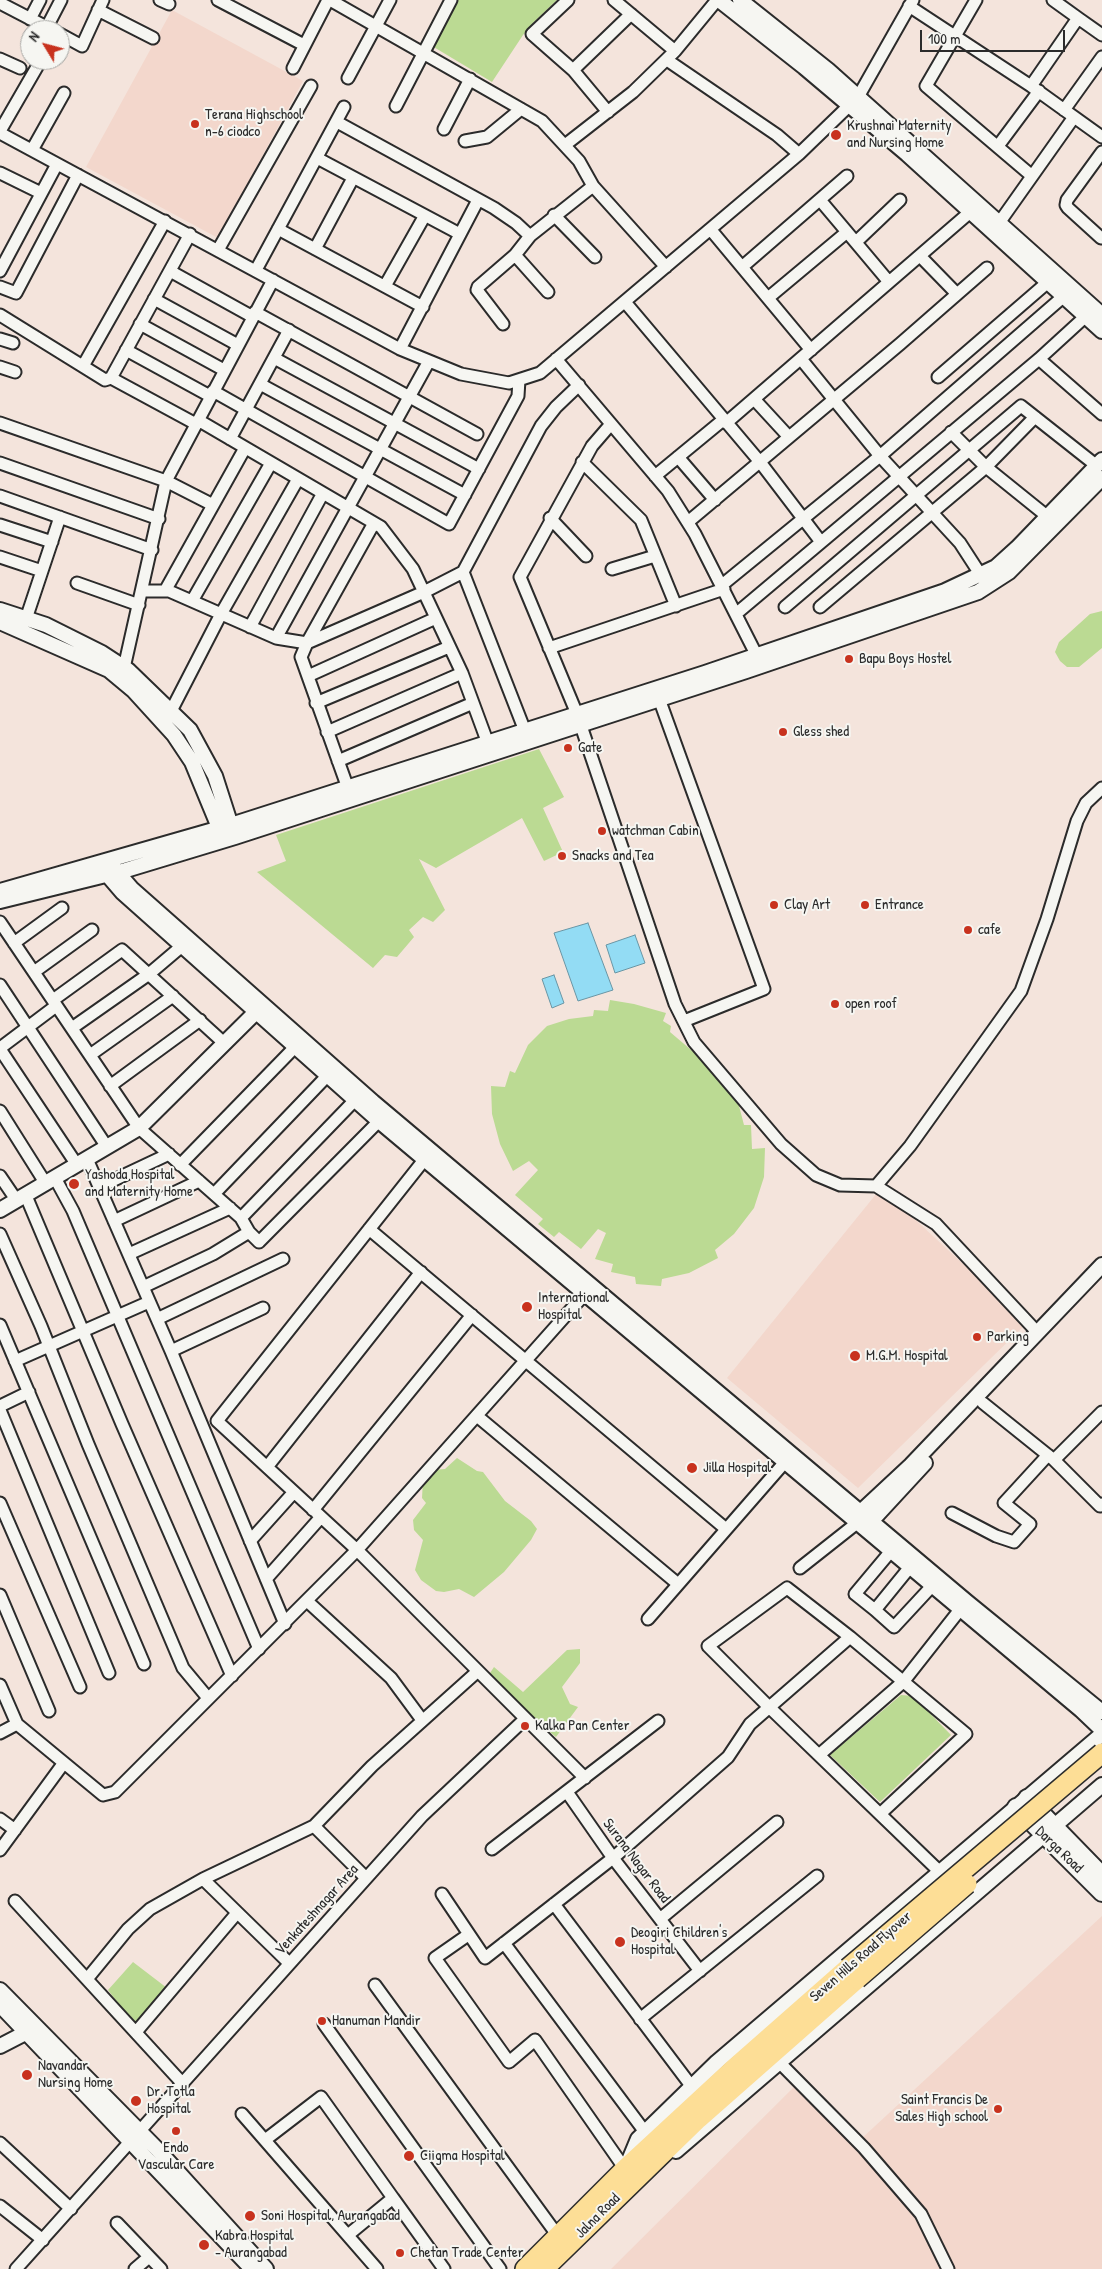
<!DOCTYPE html>
<html>
<head>
<meta charset="utf-8">
<style>
	body { margin:0 }
	#map { position:relative; width:1102px; height:2269px; overflow:hidden; background:#f4e4dc; font-family:"Patrick Hand",sans-serif }
	canvas { display:block }
	.north { position:absolute; left:20px; top:20px; width:50px; height:50px; box-sizing:border-box; background:#f6f6f2; border:1px solid #a5a5a2; border-radius:50%; rotate:307deg; font-size:14px; font-weight:700; line-height:20px; text-align:center; color:#2b2b2b }
	.north::after { content:''; display:block; margin:auto; width:18px; height:22px; background:#c8321e; clip-path:polygon(50% 0,100% 100%,50% 72%,0 100%) }
	.scale { position:absolute; left:920px; top:30px; width:145px; height:22px; box-sizing:border-box; border:2px solid #2b2b2b; border-top:0; padding-left:6px; font-size:15px; line-height:18px; white-space:nowrap; color:#2b2b2b; -webkit-text-stroke:4px #f6f6f2; paint-order:stroke }
</style>
</head>
<body>
<div id="map">
<canvas width="1102" height="2269"></canvas>
<div class="north">N</div>
<div class="scale">100 m</div>
</div>
<script>
const g = document.querySelector('canvas').getContext('2d');
g.lineJoin = 'round';
function fill(path, color) {
  g.fillStyle = color;
  g.fill(path, 'evenodd');
}
function shape(rows) {
  const path = new Path2D();
  for (const r of rows) {
    path.moveTo(r[0], r[1]);
    for (let i = 2; i < r.length; i += 2) path.lineTo(r[i], r[i + 1]);
  }
  return path;
}
function trace(path, color, width, dash) {
  g.strokeStyle = color;
  g.lineWidth = width;
  g.lineCap = dash ? 'butt' : 'round';
  g.setLineDash(dash || []);
  g.stroke(path);
}
function label(font, color, halo, rows, align = 'center') {
  g.font = font + ' "Patrick Hand",sans-serif';
  g.lineWidth = 4;
  g.setLineDash([]);
  g.textBaseline = 'middle';
  g.strokeStyle = halo;
  g.fillStyle = color;
  for (const [text, x, y, turn = 0] of rows) {
    g.save();
    g.translate(x, y);
    g.rotate((+turn || 0) * Math.PI / 180);
    g.textAlign = isNaN(turn) ? turn : align;
    if (halo) g.strokeText(text, 0, 0);
    g.fillText(text, 0, 0);
    g.restore();
  }
}
fill(shape([
	[172,10,303,81,218,238,86,167],
	[881,1188,1027,1323,858,1488,727,1378],
	[1102,1916,1102,2269,611,2269,803,2078,861,2139]
]), '#f3d7cc');
fill(shape([
	[458,0,557,0,534,22,523,35,492,82,432,46],
	[1102,611,1102,648,1079,667,1067,667,1060,661,1055,652,1059,642,1090,614],
	[539,749,564,797,543,808,563,852,544,861,522,818,436,868,419,859,445,910,433,922,423,917,409,930,414,937,397,957,385,955,373,968,257,872,286,861,276,835],
	[610,1000,634,1004,666,1013,663,1021,671,1026,670,1032,710,1066,738,1102,744,1125,751,1125,752,1149,765,1148,764,1177,754,1208,734,1234,715,1250,718,1258,689,1273,662,1279,661,1286,636,1284,635,1277,611,1272,613,1264,595,1259,606,1233,598,1229,581,1249,559,1232,554,1237,538,1224,543,1219,515,1195,538,1170,529,1161,513,1171,500,1144,492,1114,491,1086,505,1087,510,1071,515,1073,528,1045,547,1026,569,1019,593,1016,594,1010,608,1011],
	[457,1458,477,1471,483,1472,505,1501,531,1521,537,1529,531,1540,504,1572,474,1597,459,1589,444,1592,436,1591,421,1580,415,1570,423,1540,414,1530,413,1520,426,1503,422,1498,423,1480,433,1470,445,1469],
	[580,1649,580,1663,562,1687,570,1704,578,1707,556,1737,515,1703,511,1695,494,1682,490,1673,494,1667,523,1692,567,1650],
	[901,1695,913,1696,951,1735,880,1802,830,1755],
	[133,1962,167,1988,135,2026,108,1990]
]), '#bbda93');
const water = shape([
	[588,923,613,990,578,1001,554,933,588,923],
	[635,935,645,963,615,973,606,945,635,935],
	[554,975,564,1003,552,1008,542,979,554,975]
]);
fill(water, '#93dcf4');
trace(water, '#6995a4', 1);
const minor = shape([
	[160,0,169,4],
	[218,0,304,45],
	[330,0,542,121,579,161,593,186,666,267],
	[568,0,532,34,573,70,608,112],
	[614,0,675,51],
	[976,0,926,86,1032,176],
	[0,3,52,30],
	[909,6,1031,86,1102,137],
	[98,10,153,38],
	[1078,18,1102,35],
	[30,19,40,0],
	[47,27,61,0],
	[60,34,82,46,103,0],
	[0,59,20,68],
	[667,60,777,135,799,154],
	[293,68,328,0],
	[573,70,631,14],
	[348,78,390,0],
	[1031,86,1078,18,1053,0],
	[396,106,451,0],
	[1064,110,1102,57],
	[337,122,494,208,516,223,530,236],
	[444,129,470,79],
	[0,131,41,60],
	[0,133,400,349,461,374,509,383,540,373,799,154,858,97,913,0],
	[465,141,487,137,521,109],
	[565,145,633,92,675,51,717,0],
	[998,146,1039,91],
	[32,150,64,93],
	[317,158,460,234],
	[0,173,41,193],
	[820,200,847,232],
	[554,215,595,257],
	[278,229,423,307],
	[711,230,811,350],
	[994,230,1074,117],
	[1101,238,1068,208,1066,205,1067,200,1102,152],
	[856,242,900,200],
	[315,249,353,178],
	[218,250,311,86],
	[515,255,548,292],
	[920,256,957,294],
	[742,267,847,176],
	[256,270,344,107],
	[0,271,57,164],
	[170,271,253,317],
	[385,286,424,217],
	[0,287,16,293,78,175],
	[768,298,847,232,889,282],
	[154,299,238,345],
	[625,302,760,462,821,542],
	[255,312,477,434],
	[0,315,105,380,111,378,196,424],
	[140,324,224,370],
	[503,324,477,290,478,287,515,255,530,236,593,186],
	[0,339,13,343],
	[400,349,478,200],
	[126,350,210,396],
	[274,358,479,469],
	[556,359,668,491,695,534,760,662],
	[801,359,880,456,960,543,984,580],
	[1039,359,1102,414],
	[83,366,165,221],
	[0,367,15,372],
	[938,377,1048,282],
	[111,378,190,234],
	[260,384,465,495],
	[213,391,449,524,518,396,519,380],
	[754,399,789,437],
	[198,420,381,527,413,569,462,673,490,749],
	[0,423,166,481,213,505],
	[726,423,976,207],
	[611,424,592,446,520,577,577,714,675,1004,694,1042,781,1144,816,1175,840,1185,876,1186,936,1224,1038,1333],
	[951,432,986,467,1048,517],
	[230,439,289,330],
	[678,457,715,500],
	[582,462,641,520,676,606],
	[0,463,159,519],
	[655,476,723,420],
	[0,496,152,550],
	[550,518,586,556],
	[688,522,900,344,987,268],
	[0,525,52,542],
	[0,557,42,571],
	[612,569,655,556],
	[77,583,139,605],
	[722,585,880,456,1064,296],
	[142,591,169,591,276,638,307,643,424,592,463,572],
	[165,591,245,448],
	[192,601,271,463],
	[785,607,1021,406,1097,466],
	[820,607,986,467,1035,417],
	[737,613,1039,359,1086,316],
	[26,619,60,517],
	[250,627,323,493],
	[276,638,429,361],
	[549,648,724,589],
	[124,668,166,481,273,280],
	[308,676,436,618],
	[657,693,764,989,684,1021],
	[316,703,449,647],
	[171,711,221,614,298,479],
	[525,731,463,572,541,426,556,407,579,385],
	[327,732,462,673],
	[338,761,473,703],
	[350,794,301,657,307,643,374,523],
	[0,922,139,1128,241,1218,249,1232,259,1242,379,1121],
	[14,943,62,908],
	[34,972,92,930],
	[0,985,107,1147],
	[53,1000,122,950,224,1043],
	[72,1028,149,974,182,946],
	[0,1048,56,1006],
	[0,1049,77,1165],
	[90,1055,173,996],
	[110,1086,200,1020],
	[0,1111,46,1184],
	[87,1159,171,1351,285,1624],
	[424,1160,217,1421,357,1550,585,1778],
	[180,1165,296,1046],
	[0,1176,17,1201],
	[55,1178,73,1211,259,1649],
	[876,1186,910,1146,1021,991,1047,919,1077,821,1086,803,1102,788],
	[99,1187,169,1154],
	[214,1194,328,1075],
	[26,1196,122,1424,232,1676],
	[241,1218,355,1100],
	[114,1221,199,1181],
	[369,1229,726,1529],
	[0,1234,41,1326,88,1444,183,1668,208,1698],
	[129,1254,230,1208],
	[143,1287,213,1254,249,1232],
	[157,1319,283,1259],
	[0,1325,144,1664],
	[171,1351,263,1308],
	[15,1361,149,1302],
	[983,1403,1054,1460,1100,1506,1102,1504],
	[0,1406,29,1392],
	[0,1410,109,1673],
	[477,1416,678,1584],
	[1054,1460,1102,1412],
	[267,1467,421,1272],
	[0,1503,80,1687],
	[313,1510,472,1315],
	[952,1513,996,1536,1014,1542,1030,1524,1004,1503,1048,1455],
	[250,1541,294,1492],
	[891,1551,855,1594,875,1610,910,1567],
	[800,1568,857,1523],
	[266,1579,321,1517],
	[0,1595,49,1711],
	[307,1601,391,1678,422,1720],
	[875,1610,894,1627,932,1586],
	[648,1619,785,1462],
	[0,1685,17,1724,103,1795,115,1792,357,1550,591,1287],
	[0,1733,17,1724],
	[819,1755,903,1682,966,1602],
	[567,1792,613,1858,700,1971],
	[880,1814,966,1734,850,1637,787,1588,708,1646,769,1707,940,1872],
	[0,1819,15,1830],
	[492,1849,658,1721],
	[0,1850,63,1764],
	[366,1878,314,1826,372,1766,478,1671],
	[203,1879,289,1963],
	[442,1894,485,1958,613,1858,728,1757,750,1724,850,1637],
	[15,1901,183,2084],
	[554,1904,692,2087],
	[660,1919,777,1822],
	[468,1935,435,1958,509,2062,535,2040,625,2169],
	[504,1943,645,2132],
	[87,1979,128,1929,150,1909,203,1879,314,1826],
	[375,1985,558,2236],
	[640,2019,817,1876],
	[324,2024,500,2269],
	[136,2032,237,1913],
	[780,2063,864,2148,921,2214,948,2269],
	[242,2114,377,2269],
	[265,2140,321,2097,393,2198,348,2235],
	[0,2143,71,2209],
	[393,2198,444,2269],
	[0,2206,43,2240],
	[117,2223,161,2269],
	[16,2269,422,1816,525,1719],
	[135,2269,149,2257]
]);
const tertiary = shape([
	[719,0,804,67,907,154,1102,331],
	[740,0,828,70,1102,315],
	[0,610,46,625,102,653,128,670,190,730,215,776,233,832],
	[0,622,109,670,133,690,174,735,192,762,223,837],
	[108,861,132,889,373,1102,967,1602,1102,1712],
	[98,864,122,892,379,1121,1081,1710,1102,1730],
	[0,891,231,825,705,673,945,591,996,567,1017,548,1102,460],
	[0,901,126,870,235,837,746,671,978,592,1009,572,1102,478],
	[0,1210,139,1128,262,1006],
	[853,1519,911,1465,1102,1265],
	[865,1528,925,1463],
	[0,1990,157,2149,266,2269],
	[0,2005,252,2269],
	[0,2046,33,2029],
	[676,2151,1102,1785],
	[628,2163,638,2139,717,2062,1102,1734]
]);
const secondary = shape([
	[1027,1798,1102,1875],
	[1016,1807,1102,1893]
]);
const trunk = shape([
	[525,2269,625,2169,731,2071,848,1968],
	[544,2269,698,2119,857,1979]
]);
trace(minor, '#2b2b2b', 15);
trace(tertiary, '#2b2b2b', 18);
trace(secondary, '#2b2b2b', 20);
trace(trunk, '#2b2b2b', 22);
trace(minor, '#f6f6f2', 11);
trace(tertiary, '#f6f6f2', 14);
trace(secondary, '#f6f6f2', 16);
trace(trunk, '#fdde96', 19);
const trunkBridge = shape([
	[848,1968,1102,1753],
	[857,1979,967,1884]
]);
trace(trunkBridge, '#2b2b2b', 22, []);
trace(trunkBridge, '#fdde96', 19);
for (const [x, y, r, color] of [
	[195,124,5,"#c8321e"],
	[836,135,6,"#c8321e"],
	[849,659,5,"#c8321e"],
	[783,732,5,"#c8321e"],
	[568,748,5,"#c8321e"],
	[602,831,5,"#c8321e"],
	[562,856,5,"#c8321e"],
	[774,905,5,"#c8321e"],
	[865,905,5,"#c8321e"],
	[968,930,5,"#c8321e"],
	[835,1004,5,"#c8321e"],
	[74,1184,6,"#c8321e"],
	[527,1307,6,"#c8321e"],
	[977,1337,5,"#c8321e"],
	[855,1356,6,"#c8321e"],
	[692,1468,6,"#c8321e"],
	[525,1726,5,"#c8321e"],
	[620,1942,6,"#c8321e"],
	[322,2021,5,"#c8321e"],
	[27,2075,6,"#c8321e"],
	[136,2101,6,"#c8321e"],
	[998,2109,5,"#c8321e"],
	[176,2131,5,"#c8321e"],
	[409,2156,6,"#c8321e"],
	[250,2216,6,"#c8321e"],
	[204,2245,6,"#c8321e"],
	[400,2253,5,"#c8321e"]
]) {
  const dot = new Path2D();
  dot.arc(x, y, r, 0, 2 * Math.PI);
  g.fillStyle = color;
  g.fill(dot);
  trace(dot, '#f6f6f2', 2);
}
label('15px', '#2b2b2b', '#f6f6f2', [
	["Terana Highschool",205,115],
	["n-6 ciodco",205,132],
	["Krushnai Maternity",847,126],
	["and Nursing Home",847,143],
	["Bapu Boys Hostel",859,659],
	["Gless shed",793,732],
	["Gate",578,748],
	["watchman Cabin",612,831],
	["Snacks and Tea",572,856],
	["Clay Art",784,905],
	["Entrance",875,905],
	["cafe",978,930],
	["open roof",845,1004],
	["Yashoda Hospital",85,1175],
	["and Maternity Home",85,1192],
	["International",538,1298],
	["Hospital",538,1315],
	["Parking",987,1337],
	["M.G.M. Hospital",866,1356],
	["Jilla Hospital",703,1468],
	["Kalka Pan Center",535,1726],
	["Deogiri Children's",631,1933],
	["Hospital",631,1950],
	["Hanuman Mandir",332,2021],
	["Navandar",38,2066],
	["Nursing Home",38,2083],
	["Dr. Totla",147,2092],
	["Hospital",147,2109],
	["Saint Francis De",988,2100,"right"],
	["Sales High school",988,2117,"right"],
	["Endo",176,2148,"center"],
	["Vascular Care",176,2165,"center"],
	["Ciigma Hospital",420,2156],
	["Soni Hospital, Aurangabad",261,2216],
	["Kabra Hospital",215,2236],
	["- Aurangabad",215,2253],
	["Chetan Trade Center",410,2253]
], 'left');
label('15px', '#2b2b2b', '#f6f6f2', [
	["Darga Road",1059,1850,44],
	["Surana Nagar Road",636,1861,53],
	["Venkateshnagar Area",317,1910,-48],
	["Seven Hills Road Flyover",861,1957,-41],
	["Jalna Road",598,2216,-45]
]);
</script>
</body>
</html>
